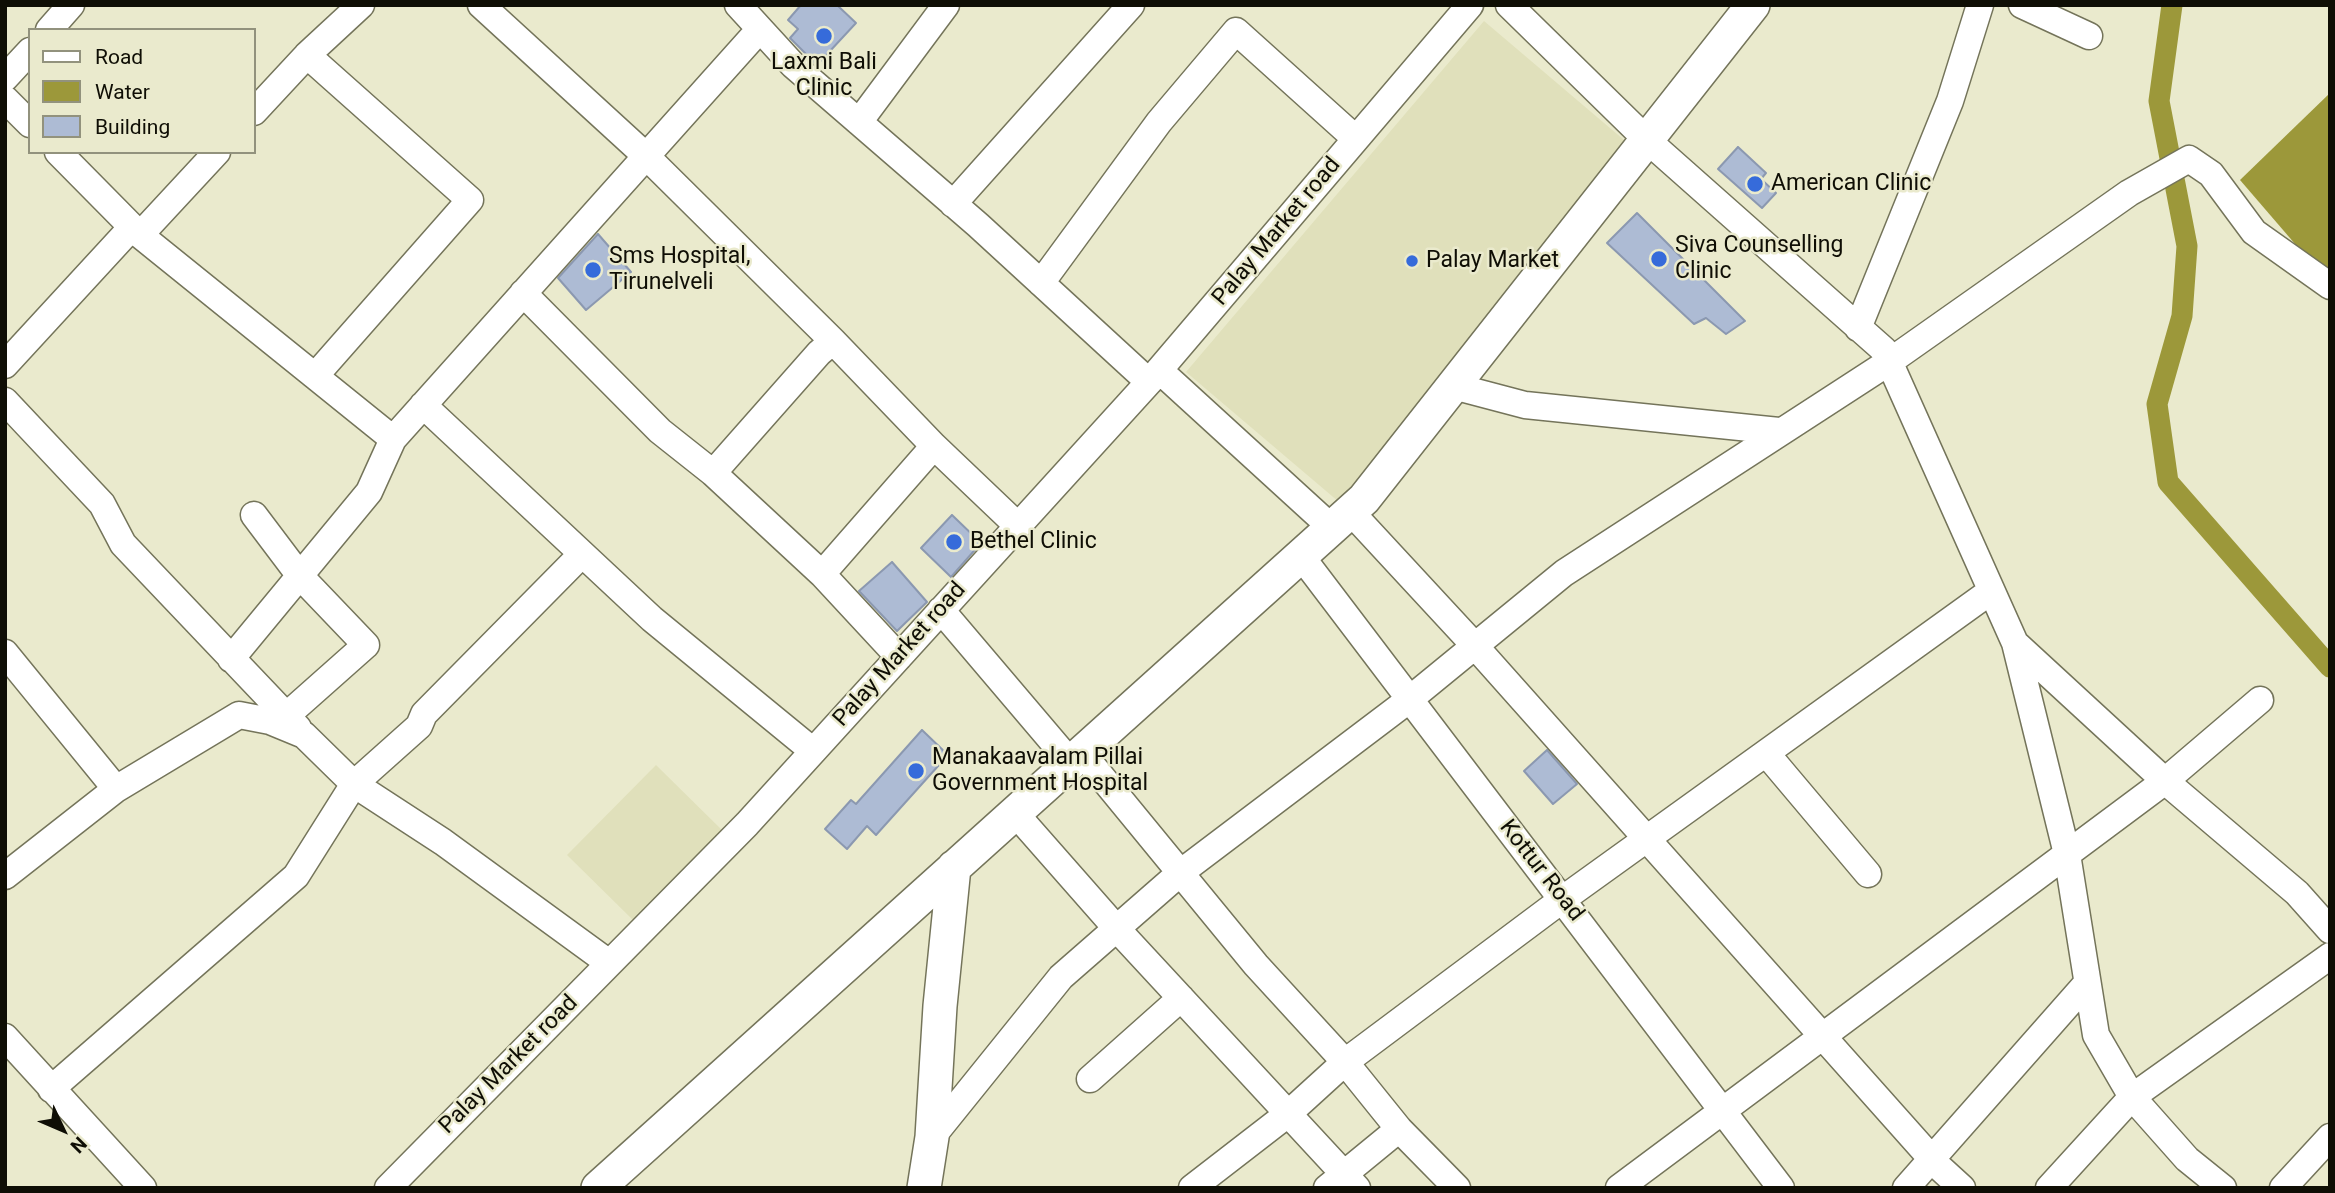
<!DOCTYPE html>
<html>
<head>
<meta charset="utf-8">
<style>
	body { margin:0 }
	#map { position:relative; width:2335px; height:1193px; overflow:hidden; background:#eaeacd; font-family:Roboto,sans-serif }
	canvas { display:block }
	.frame { position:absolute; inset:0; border:7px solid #0f0e05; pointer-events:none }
	.legend { position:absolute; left:28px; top:28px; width:228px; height:126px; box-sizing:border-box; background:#eaeacd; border:2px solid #92927d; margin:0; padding:9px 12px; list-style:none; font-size:21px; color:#0f0e05 }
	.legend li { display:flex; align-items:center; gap:14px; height:35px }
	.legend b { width:35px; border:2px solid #92927d }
	.north { position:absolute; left:28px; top:1095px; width:70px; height:70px; -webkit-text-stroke:5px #eaeacd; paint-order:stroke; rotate:134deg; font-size:19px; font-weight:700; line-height:28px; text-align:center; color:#0f0e05 }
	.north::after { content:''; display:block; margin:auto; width:24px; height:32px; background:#0f0e05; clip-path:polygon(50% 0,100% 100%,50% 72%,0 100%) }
</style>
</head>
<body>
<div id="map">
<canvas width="2335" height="1193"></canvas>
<div class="frame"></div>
<ul class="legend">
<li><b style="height:9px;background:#fff"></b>Road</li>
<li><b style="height:19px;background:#9c983a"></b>Water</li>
<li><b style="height:19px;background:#adbbd4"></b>Building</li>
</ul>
<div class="north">N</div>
</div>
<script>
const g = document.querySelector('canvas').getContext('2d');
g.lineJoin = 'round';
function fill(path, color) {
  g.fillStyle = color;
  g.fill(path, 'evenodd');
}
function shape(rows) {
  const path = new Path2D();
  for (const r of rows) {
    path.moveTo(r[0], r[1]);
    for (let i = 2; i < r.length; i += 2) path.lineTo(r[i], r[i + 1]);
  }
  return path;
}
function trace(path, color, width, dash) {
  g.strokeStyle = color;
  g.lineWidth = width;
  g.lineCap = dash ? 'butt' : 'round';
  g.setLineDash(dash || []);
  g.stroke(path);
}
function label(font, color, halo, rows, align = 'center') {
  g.font = font + ' Roboto,sans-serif';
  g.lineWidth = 5;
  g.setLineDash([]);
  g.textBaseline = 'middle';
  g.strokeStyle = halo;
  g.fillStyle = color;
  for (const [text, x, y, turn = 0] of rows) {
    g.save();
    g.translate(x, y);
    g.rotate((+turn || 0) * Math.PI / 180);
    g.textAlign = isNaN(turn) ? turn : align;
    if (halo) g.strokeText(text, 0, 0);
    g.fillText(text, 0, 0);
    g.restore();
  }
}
fill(shape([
	[1484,21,1637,151,1339,502,1186,372],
	[656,765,724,832,635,922,567,855]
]), '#e0e0bb');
fill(shape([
	[2330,93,2330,270,2308,259,2240,180]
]), '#9c983a');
trace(shape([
	[2172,5,2159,101,2187,246,2182,316,2157,404,2168,482,2330,667]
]), '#9c983a', 21);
const building = shape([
	[801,5,837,5,856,23,817,65,790,38,798,29,788,20,801,5],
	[1738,147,1766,173,1761,179,1776,193,1762,208,1718,169,1738,147],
	[1637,213,1745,321,1726,334,1706,318,1694,324,1607,243,1637,213],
	[598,234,631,272,586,310,558,278,598,234],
	[952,515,981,543,951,577,921,548,952,515],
	[892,562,927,602,897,631,859,591,892,562],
	[922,730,948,755,876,835,867,826,847,849,825,829,851,800,856,804,922,730],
	[1547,750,1577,784,1553,804,1524,771,1547,750]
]);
fill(building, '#adbbd4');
trace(building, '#8b98b0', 2);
const minor = shape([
	[481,5,646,156,833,341,819,353,713,473,822,574,934,446],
	[738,5,793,65,978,225,1149,382],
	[1509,5,1647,140,1884,350,2015,643,2067,854,2096,1035,2132,1097,2187,1159,2223,1188],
	[2022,5,2089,36],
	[49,30,71,5],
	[307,55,470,200,315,376],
	[5,78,30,51],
	[5,99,30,124],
	[254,112,307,55,361,5],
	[859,122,946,5],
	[58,152,140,235,393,439],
	[953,204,1131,5],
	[140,235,217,152],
	[1041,283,1159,122,1236,31,1356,139],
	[523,293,660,431,713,473],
	[1858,328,1950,101,1980,5],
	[833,341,934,446,1018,526],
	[5,365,132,227],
	[1159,370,1332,528],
	[1453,386,1525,405,1779,431],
	[5,401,102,504,123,544,298,728],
	[423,405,652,619,813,751],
	[1350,511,1475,646,1939,1167,1962,1188],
	[254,515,300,576,366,645,286,716],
	[582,554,424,714,419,726,354,784,443,842,609,963],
	[1301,556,1781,1188],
	[822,574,899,657],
	[941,610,1071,763],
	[2015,643,2165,781,2297,893,2330,930],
	[5,653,116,789],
	[231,659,369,492,393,439,760,29],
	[1082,753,1256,965,1345,1062,1399,1129,1457,1188],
	[1766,753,1868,874],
	[1015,813,1117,929,1357,1188],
	[5,876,116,789,239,715,270,721,304,735,354,784,296,876,51,1089],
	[5,1037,143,1188],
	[1090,1079,1181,998],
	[932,1137,1061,977,1180,873,1410,699,1564,573,1889,362,2129,193,2189,159,2211,174,2254,232,2330,286],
	[388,1188,747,824,1149,382,1470,5],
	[1192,1188,1289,1113,1345,1062,1563,899,1991,591],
	[1327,1188,1399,1129],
	[1619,1188,2165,781,2260,700],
	[1906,1188,2087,983],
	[2049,1188,2132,1097,2330,956],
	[2283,1188,2330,1137]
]);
const major = shape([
	[598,1188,1364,499,1753,5],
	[924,1188,932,1137,940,1006,954,867]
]);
trace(minor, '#74745a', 29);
trace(major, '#74745a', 36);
trace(minor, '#fff', 26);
trace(major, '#fff', 33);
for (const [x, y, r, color] of [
	[824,36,9,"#366bda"],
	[1755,184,9,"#366bda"],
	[1659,259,9,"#366bda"],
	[1412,261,7,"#366bda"],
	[593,270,9,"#366bda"],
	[954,542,9,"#366bda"],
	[916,771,9,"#366bda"]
]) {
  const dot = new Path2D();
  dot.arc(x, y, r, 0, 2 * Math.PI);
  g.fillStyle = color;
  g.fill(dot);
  trace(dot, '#eaeacd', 2.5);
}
label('23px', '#0f0e05', '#eaeacd', [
	["Laxmi Bali",824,63,"center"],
	["Clinic",824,89,"center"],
	["American Clinic",1771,184],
	["Siva Counselling",1675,246],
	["Clinic",1675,272],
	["Sms Hospital,",609,257],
	["Tirunelveli",609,283],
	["Palay Market",1426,261],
	["Bethel Clinic",970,542],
	["Manakaavalam Pillai",932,758],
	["Government Hospital",932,784]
], 'left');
label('23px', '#0f0e05', '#eaeacd', [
	["Palay Market road",1277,232,-50],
	["Palay Market road",900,655,-48],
	["Kottur Road",1541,871,52],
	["Palay Market road",509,1065,-45]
]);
</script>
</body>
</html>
